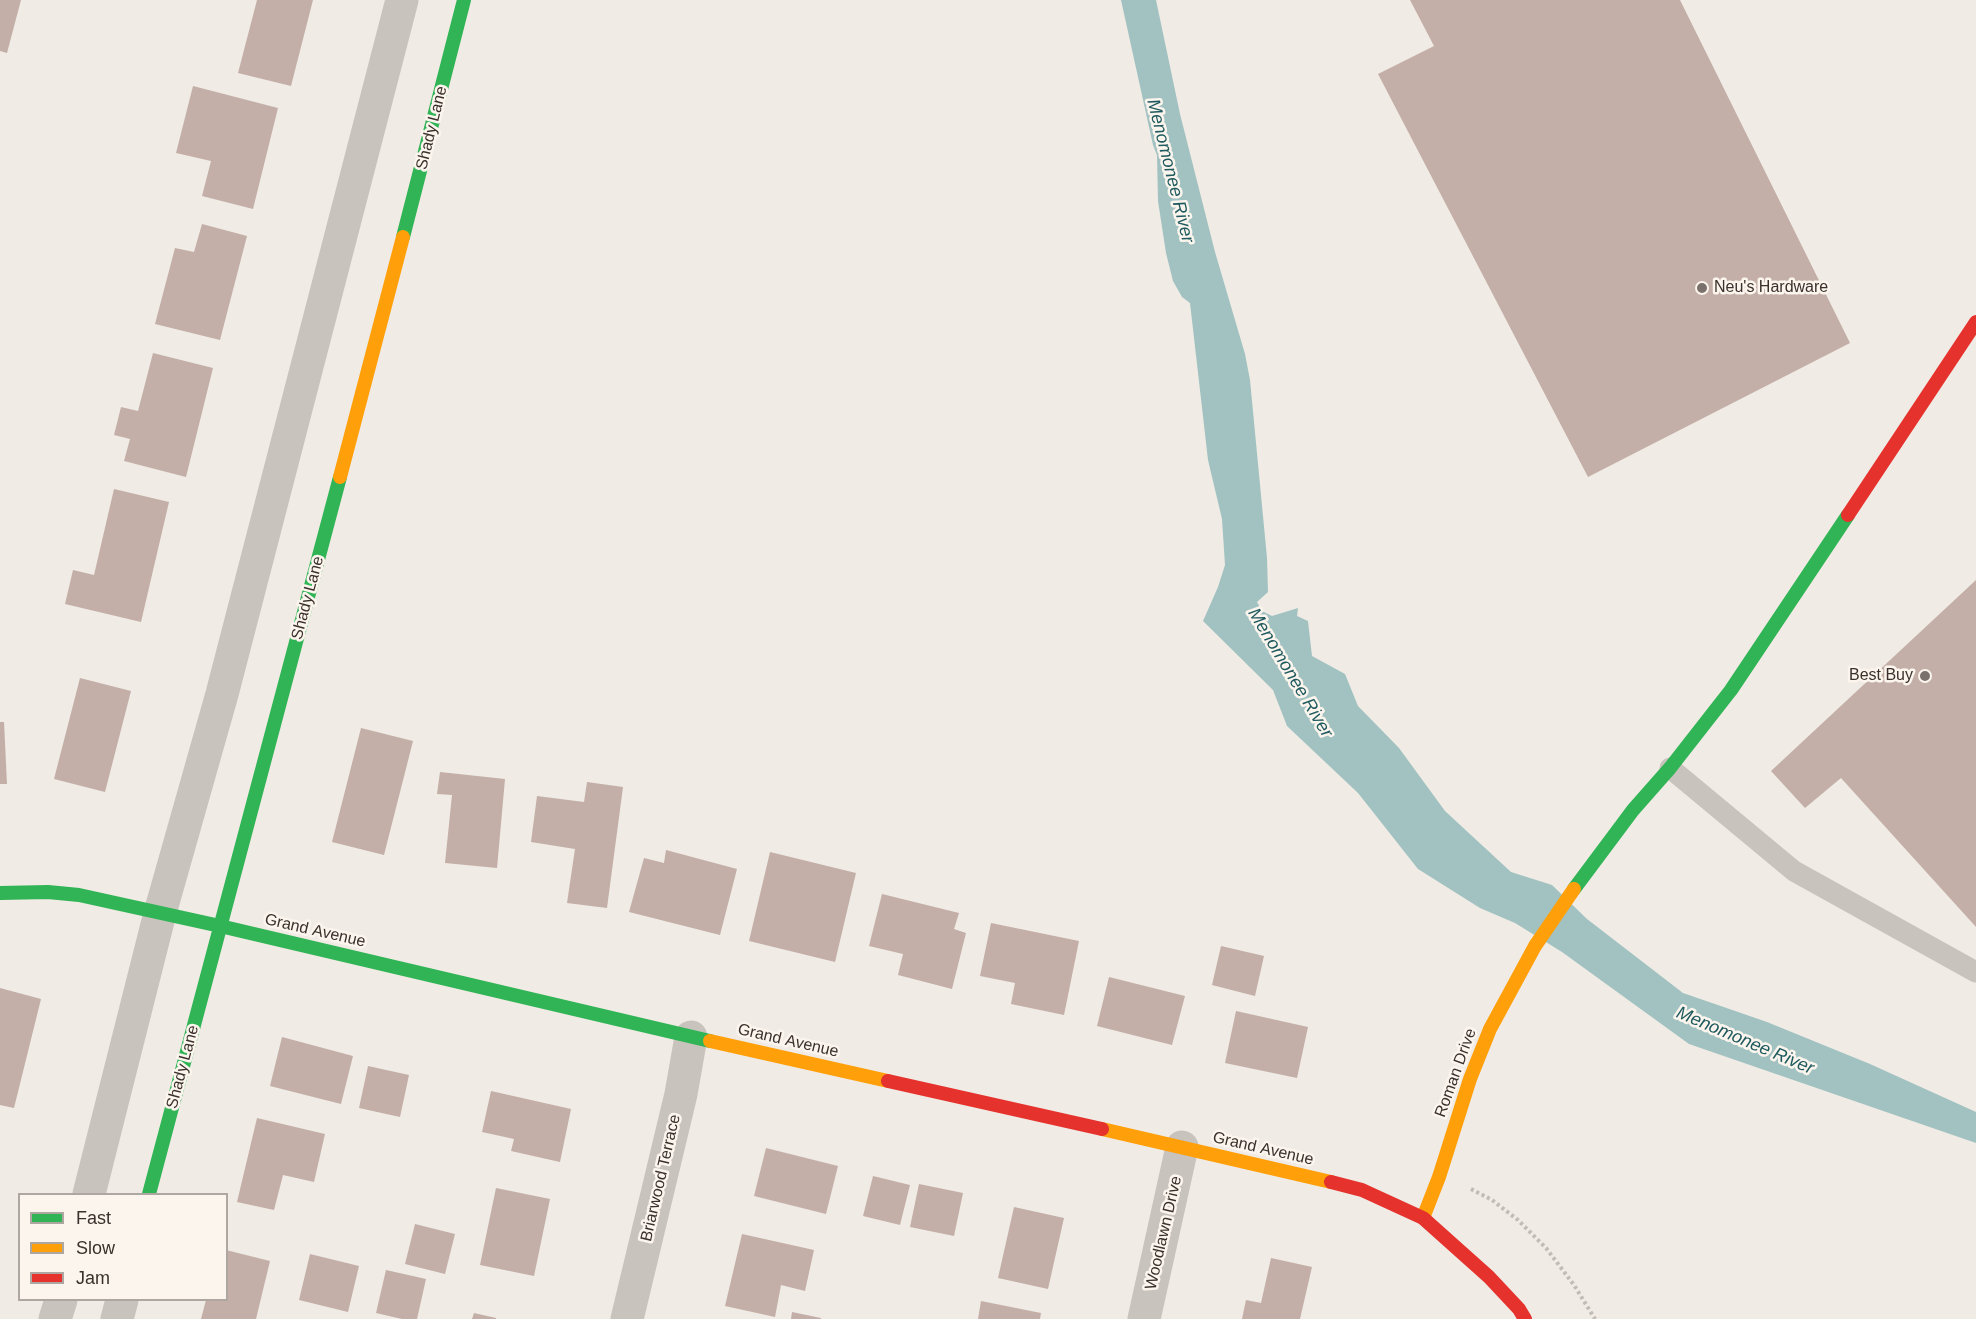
<!DOCTYPE html>
<html>
<head>
<meta charset="utf-8">
<style>
	body { margin:0 }
	#map { position:relative; width:1976px; height:1319px; overflow:hidden; background:#f0ebe5; font-family:Arial,sans-serif }
	canvas { display:block }
	.legend { position:absolute; left:18px; top:1193px; width:210px; height:108px; box-sizing:border-box; background:#fbf5ee; border:2px solid #aea6a0; margin:0; padding:8px 10px; list-style:none; font-size:18px; color:#3b302b }
	.legend li { display:flex; align-items:center; gap:12px; height:30px }
	.legend b { width:30px; border:2px solid #aea6a0 }
</style>
</head>
<body>
<div id="map">
<canvas width="1976" height="1319"></canvas>
<ul class="legend">
<li><b style="height:8px;background:#30b455"></b>Fast</li>
<li><b style="height:8px;background:#ff9f0a"></b>Slow</li>
<li><b style="height:8px;background:#e5322d"></b>Jam</li>
</ul>
</div>
<script>
const g = document.querySelector('canvas').getContext('2d');
g.lineJoin = 'round';
function fill(path, color) {
  g.fillStyle = color;
  g.fill(path, 'evenodd');
}
function shape(rows) {
  const path = new Path2D();
  for (const r of rows) {
    path.moveTo(r[0], r[1]);
    for (let i = 2; i < r.length; i += 2) path.lineTo(r[i], r[i + 1]);
  }
  return path;
}
function trace(path, color, width, dash) {
  g.strokeStyle = color;
  g.lineWidth = width;
  g.lineCap = dash ? 'butt' : 'round';
  g.setLineDash(dash || []);
  g.stroke(path);
}
function label(font, color, halo, rows, align = 'center') {
  g.font = font + ' Arial,sans-serif';
  g.lineWidth = 5;
  g.setLineDash([]);
  g.textBaseline = 'middle';
  g.strokeStyle = halo;
  g.fillStyle = color;
  for (const [text, x, y, turn = 0] of rows) {
    g.save();
    g.translate(x, y);
    g.rotate((+turn || 0) * Math.PI / 180);
    g.textAlign = isNaN(turn) ? turn : align;
    if (halo) g.strokeText(text, 0, 0);
    g.fillText(text, 0, 0);
    g.restore();
  }
}
fill(shape([
	[1121,0,1156,0,1180,114,1215,252,1245,354,1250,380,1267,558,1268,592,1257,602,1262,611,1272,616,1298,608,1297,616,1308,621,1312,656,1345,674,1358,706,1399,748,1445,811,1511,872,1552,885,1587,919,1683,993,1767,1022,1870,1064,1976,1112,1976,1143,1689,1044,1562,952,1515,923,1480,908,1418,869,1358,793,1287,726,1273,690,1203,621,1218,587,1225,565,1222,519,1208,460,1190,303,1182,297,1173,281,1166,253,1158,201,1157,155,1153,145]
]), '#a1c2c1');
fill(shape([
	[0,0,21,0,7,53,0,51],
	[257,0,313,0,291,86,238,73],
	[1410,0,1680,0,1850,343,1588,477,1378,74,1434,46],
	[193,86,278,108,253,209,202,196,211,161,176,153],
	[202,224,247,236,220,340,155,324,175,248,194,252],
	[153,353,213,368,186,477,124,461,130,439,114,435,121,407,138,411],
	[114,489,169,502,141,622,65,604,73,570,94,575],
	[1976,580,1976,927,1841,778,1805,808,1771,771],
	[80,678,131,691,105,792,54,779],
	[0,722,4,722,7,784,0,784],
	[361,728,413,741,384,855,332,842],
	[440,772,505,779,497,868,445,863,452,795,437,794],
	[587,782,623,787,607,908,567,903,575,849,531,842,537,796,584,802],
	[666,850,737,869,720,935,629,912,644,858,664,863],
	[770,852,856,873,835,962,749,941],
	[882,894,959,913,954,929,966,933,952,989,898,975,903,954,869,946],
	[991,923,1079,941,1064,1015,1011,1004,1015,983,980,976],
	[1221,946,1264,956,1255,996,1212,985],
	[1109,977,1185,996,1172,1045,1097,1026],
	[0,988,41,999,14,1108,0,1105],
	[1236,1011,1308,1027,1297,1078,1225,1063],
	[282,1037,353,1056,341,1104,270,1086],
	[368,1066,409,1075,400,1117,359,1108],
	[491,1091,571,1109,560,1162,511,1151,514,1139,482,1132],
	[257,1118,325,1134,314,1182,283,1175,274,1210,237,1202],
	[766,1148,838,1166,826,1214,754,1196],
	[873,1176,910,1185,900,1225,863,1216],
	[919,1184,963,1193,954,1236,910,1227],
	[496,1188,550,1199,534,1276,480,1265],
	[1014,1207,1064,1218,1048,1289,998,1278],
	[415,1224,455,1234,445,1274,405,1264],
	[742,1234,814,1250,805,1291,781,1285,775,1317,725,1306],
	[226,1250,270,1261,256,1319,201,1319,206,1300,226,1300],
	[310,1254,359,1266,348,1312,299,1300],
	[1271,1258,1312,1267,1300,1319,1242,1319,1246,1300,1261,1303],
	[386,1270,426,1279,417,1319,402,1319,376,1313],
	[981,1301,1041,1313,1040,1319,978,1319],
	[792,1312,821,1318,821,1319,791,1319],
	[474,1313,496,1318,496,1319,472,1319]
]), '#c3afa7');
trace(shape([
	[1471,1189,1492,1200,1518,1220,1546,1248,1574,1285,1595,1319]
]), '#c2bbb6', 4, [3, 3]);
trace(shape([
	[1670,768,1794,871,1976,972]
]), '#c9c3be', 21);
trace(shape([
	[89,1194,160,913,222,694,402,0],
	[55,1319,61,1300],
	[117,1319,122,1300],
	[627,1319,681,1094,691,1037],
	[1144,1319,1182,1147]
]), '#c9c3be', 33);
trace(shape([
	[403,237,464,0],
	[1574,889,1633,810,1670,768,1731,690,1848,515],
	[0,893,48,892,79,895,220,926,710,1041],
	[149,1194,340,477]
]), '#30b455', 14);
trace(shape([
	[340,477,403,237],
	[710,1041,888,1081],
	[1102,1129,1331,1182],
	[1423,1218,1439,1177,1470,1079,1490,1029,1535,946,1574,889]
]), '#ff9f0a', 14);
trace(shape([
	[1848,515,1976,322],
	[888,1081,1102,1129],
	[1331,1182,1362,1190,1423,1218,1489,1277,1519,1309,1525,1319]
]), '#e5322d', 14);
for (const [x, y, r, color] of [
	[1702,288,6,"#7a716c"],
	[1925,676,6,"#7a716c"]
]) {
  const dot = new Path2D();
  dot.arc(x, y, r, 0, 2 * Math.PI);
  g.fillStyle = color;
  g.fill(dot);
  trace(dot, '#fbf5ee', 2);
}
label('16px', '#3b302b', '#fbf5ee', [
	["Shady Lane",432,128,-76],
	["Shady Lane",308,598,-75],
	["Grand Avenue",315,931,13],
	["Grand Avenue",788,1041,13],
	["Shady Lane",183,1067,-75],
	["Roman Drive",1456,1073,-70],
	["Grand Avenue",1263,1149,13],
	["Briarwood Terrace",661,1178,-77],
	["Woodlawn Drive",1164,1233,-77]
]);
label('16px', '#3b302b', '#fbf5ee', [
	["Neu's Hardware",1714,288],
	["Best Buy",1913,676,"right"]
], 'left');
label('italic 18px', '#1f5a5e', '#fbf5ee', [
	["Menomonee River",1170,171,76],
	["Menomonee River",1290,673,59],
	["Menomonee River",1745,1041,23]
]);
</script>
</body>
</html>
